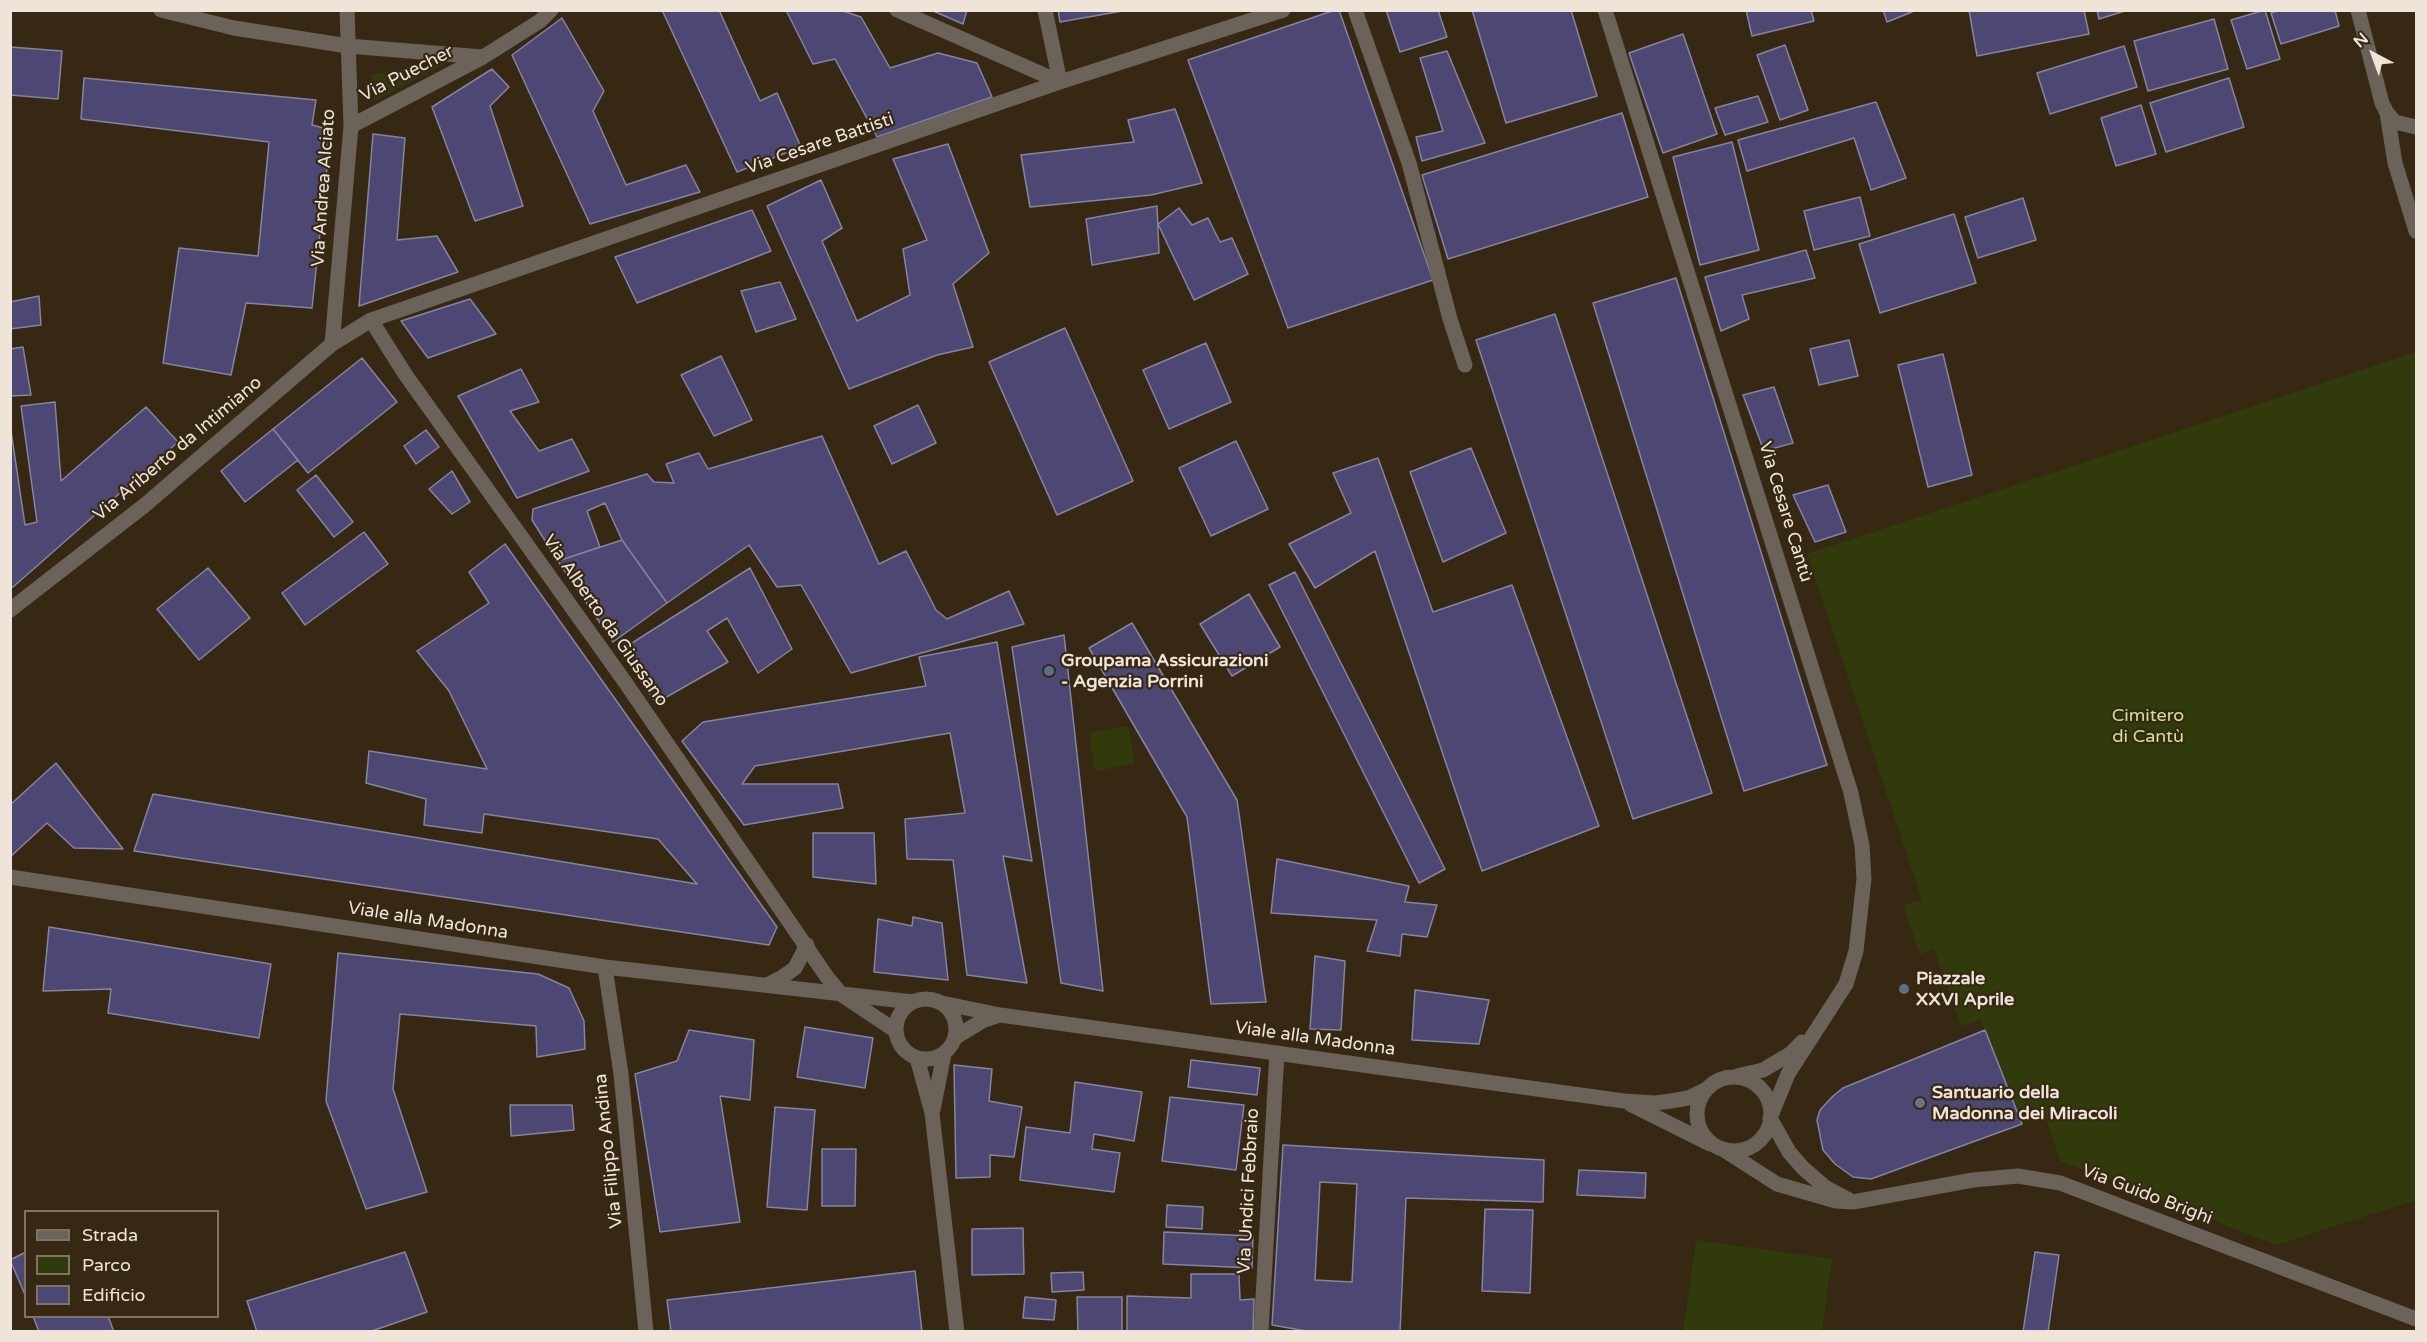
<!DOCTYPE html>
<html>
<head>
<meta charset="utf-8">
<style>
	body { margin:0 }
	#map { position:relative; width:2427px; height:1342px; overflow:hidden; background:#372814; font-family:"Varela Round",sans-serif }
	canvas { display:block }
	.frame { position:absolute; inset:0; border:12px solid #eee4d8; pointer-events:none }
	.legend { position:absolute; left:24px; top:1210px; width:195px; height:108px; box-sizing:border-box; background:#372814; border:2px solid #807362; margin:0; padding:8px 10px; list-style:none; font-size:18px; color:#eee4d8 }
	.legend li { display:flex; align-items:center; gap:12px; height:30px }
	.legend b { width:30px; border:2px solid #807362 }
	.north { position:absolute; left:2343px; top:24px; width:60px; height:60px; -webkit-text-stroke:4px #372814; paint-order:stroke; rotate:319deg; font-size:16px; font-weight:700; line-height:24px; text-align:center; color:#eee4d8 }
	.north::after { content:''; display:block; margin:auto; width:21px; height:27px; background:#eee4d8; clip-path:polygon(50% 0,100% 100%,50% 72%,0 100%) }
</style>
</head>
<body>
<div id="map">
<canvas width="2427" height="1342"></canvas>
<div class="frame"></div>
<ul class="legend">
<li><b style="height:8px;background:#6b6259"></b>Strada</li>
<li><b style="height:16px;background:#303a0a"></b>Parco</li>
<li><b style="height:16px;background:#4d4773"></b>Edificio</li>
</ul>
<div class="north">N</div>
</div>
<script>
const g = document.querySelector('canvas').getContext('2d');
g.lineJoin = 'round';
function fill(path, color) {
  g.fillStyle = color;
  g.fill(path, 'evenodd');
}
function shape(rows) {
  const path = new Path2D();
  for (const r of rows) {
    if (r.length === 3) {
      path.moveTo(r[0] + r[2], r[1]);
      path.arc(r[0], r[1], r[2], 0, 2 * Math.PI);
      continue;
    }
    path.moveTo(r[0], r[1]);
    for (let i = 2; i < r.length; i += 2) path.lineTo(r[i], r[i + 1]);
  }
  return path;
}
function trace(path, color, width, dash) {
  g.strokeStyle = color;
  g.lineWidth = width;
  g.lineCap = dash ? 'butt' : 'round';
  g.setLineDash(dash || []);
  g.stroke(path);
}
function label(font, color, halo, rows, align = 'center') {
  g.font = font + ' "Varela Round",sans-serif';
  g.lineWidth = 4.5;
  g.setLineDash([]);
  g.textBaseline = 'middle';
  g.strokeStyle = halo;
  g.fillStyle = color;
  for (const [text, x, y, turn = 0] of rows) {
    g.save();
    g.translate(x, y);
    g.rotate((+turn || 0) * Math.PI / 180);
    g.textAlign = isNaN(turn) ? turn : align;
    if (halo) g.strokeText(text, 0, 0);
    g.fillText(text, 0, 0);
    g.restore();
  }
}
fill(shape([
	[450,61,374,101,371,75],
	[2416,352,2416,1200,2276,1245,2060,1161,2045,1116,2022,1124,1981,1020,1961,1026,1934,949,1920,954,1903,905,1922,900,1807,554],
	[1128,726,1135,764,1095,771,1089,733],
	[1696,1240,1832,1259,1822,1331,1683,1331]
]), '#303a0a');
const building = shape([
	[662,10,719,10,760,101,777,93,801,147,737,172,662,10],
	[786,10,840,10,861,17,890,68,938,53,977,63,992,97,877,137,835,59,813,64,786,10],
	[931,10,967,10,963,24,931,10],
	[1058,10,1128,10,1060,22,1058,10],
	[1335,10,1339,10,1433,280,1288,328,1188,60,1335,10],
	[1386,10,1438,10,1447,37,1400,52,1386,10],
	[1472,10,1571,10,1597,96,1506,123,1472,10],
	[1746,10,1811,10,1814,21,1752,36,1746,10],
	[1883,10,1911,10,1912,12,1887,22,1883,10],
	[1969,10,2084,10,2089,34,1977,56,1969,10],
	[2097,10,2128,10,2099,19,2097,10],
	[2265,10,2280,59,2247,69,2231,20,2265,10],
	[2281,10,2335,10,2339,26,2281,44,2271,13,2281,10],
	[562,18,604,91,593,111,626,185,686,165,700,192,590,224,512,55,562,18],
	[2214,19,2228,69,2148,91,2134,41,2214,19],
	[1683,34,1717,134,1663,153,1629,53,1683,34],
	[1785,45,1808,110,1780,120,1757,55,1785,45],
	[2124,46,2137,87,2050,114,2037,73,2124,46],
	[10,47,62,51,58,99,10,95,10,47],
	[1447,51,1485,143,1422,161,1416,137,1443,131,1420,58,1447,51],
	[492,69,509,87,490,106,523,206,475,221,432,107,492,69],
	[84,78,316,100,312,125,331,130,312,308,246,303,231,375,163,363,179,248,258,256,269,142,81,119,84,78],
	[2229,78,2244,127,2166,152,2150,103,2229,78],
	[1758,96,1768,122,1725,135,1715,108,1758,96],
	[1876,102,1906,178,1871,190,1854,138,1747,171,1738,140,1876,102],
	[2141,105,2156,154,2116,166,2101,118,2141,105],
	[1175,109,1202,183,1151,195,1030,207,1021,155,1134,142,1128,120,1175,109],
	[1622,113,1648,197,1448,259,1422,175,1622,113],
	[373,134,405,138,397,240,437,236,458,272,359,306,373,134],
	[1732,142,1759,250,1700,265,1673,157,1732,142],
	[948,144,989,253,953,284,973,347,937,355,849,389,767,206,821,180,842,228,822,241,857,321,910,295,903,249,927,240,893,159,948,144],
	[1860,197,1870,236,1814,250,1804,211,1860,197],
	[2023,198,2036,240,1978,258,1965,217,2023,198],
	[1157,206,1159,253,1092,265,1086,219,1157,206],
	[1179,208,1192,225,1208,218,1220,242,1232,238,1248,274,1194,300,1158,224,1179,208],
	[752,210,771,251,637,303,615,257,752,210],
	[1954,214,1976,283,1880,313,1859,244,1954,214],
	[1806,250,1815,278,1742,295,1749,319,1721,331,1705,277,1806,250],
	[1676,278,1827,765,1744,791,1593,303,1676,278],
	[780,282,796,319,756,332,741,291,780,282],
	[39,296,41,325,10,329,10,302,39,296],
	[470,299,496,334,428,358,401,321,470,299],
	[1555,314,1712,793,1633,819,1476,340,1555,314],
	[1065,328,1133,481,1057,515,989,362,1065,328],
	[1849,340,1858,376,1819,385,1810,349,1849,340],
	[1206,343,1231,402,1169,429,1143,370,1206,343],
	[23,347,31,395,10,396,10,349,23,347],
	[1943,354,1972,475,1928,487,1898,365,1943,354],
	[721,356,752,420,714,436,681,375,721,356],
	[362,358,397,402,308,473,273,429,362,358],
	[521,369,539,402,510,411,539,451,572,439,589,471,517,498,458,396,521,369],
	[1774,387,1793,443,1764,451,1743,395,1774,387],
	[55,402,61,481,146,407,178,442,13,587,10,586,10,424,25,525,37,522,21,406,55,402],
	[918,405,936,443,892,464,874,426,918,405],
	[273,429,298,460,245,502,221,471,273,429],
	[426,430,439,447,416,464,404,446,426,430],
	[822,436,879,564,906,551,936,610,947,619,1009,591,1024,624,851,673,801,585,777,587,749,545,667,603,622,540,605,503,587,511,600,547,558,561,532,520,533,509,647,474,654,482,674,483,666,464,699,453,708,469,822,436],
	[1236,441,1268,509,1211,536,1179,468,1236,441],
	[1471,448,1506,533,1443,562,1410,472,1471,448],
	[1378,458,1433,612,1512,585,1599,826,1482,871,1375,551,1315,588,1289,544,1351,513,1333,473,1378,458],
	[452,471,470,502,452,514,429,489,452,471],
	[316,475,353,522,334,537,297,490,316,475],
	[1828,485,1846,532,1815,542,1793,495,1828,485],
	[364,532,388,564,305,625,282,593,364,532],
	[622,540,667,603,613,642,558,561,622,540],
	[505,544,777,927,769,945,134,851,153,794,697,884,658,839,484,814,482,833,424,825,426,799,366,783,369,751,487,769,449,691,417,651,489,603,469,572,505,544],
	[208,568,250,618,199,660,157,609,208,568],
	[750,568,792,649,758,673,727,618,707,631,728,662,656,703,621,650,750,568],
	[1295,572,1445,869,1419,883,1269,585,1295,572],
	[1249,594,1280,647,1232,676,1200,624,1249,594],
	[1132,623,1237,800,1266,1002,1211,1004,1187,817,1089,648,1132,623],
	[1064,635,1103,991,1061,983,1012,647,1064,635],
	[997,642,1032,861,1003,856,1027,983,967,975,953,860,907,859,905,819,965,813,950,733,755,766,742,784,838,784,843,808,744,825,682,741,703,722,926,686,919,657,997,642],
	[56,763,123,849,74,848,47,823,10,857,10,805,56,763],
	[813,833,874,833,876,884,813,877,813,833],
	[1277,859,1409,886,1405,902,1437,905,1427,937,1402,934,1400,956,1367,951,1377,920,1271,913,1277,859],
	[913,917,942,923,948,980,874,972,878,919,912,926,913,917],
	[49,927,271,964,259,1038,108,1013,111,989,43,991,49,927],
	[338,953,538,974,569,988,584,1021,585,1049,537,1057,536,1026,400,1014,393,1089,427,1192,366,1209,326,1101,338,953],
	[1315,956,1345,961,1341,1030,1310,1029,1315,956],
	[1415,990,1489,1000,1479,1044,1412,1040,1415,990],
	[805,1027,873,1038,865,1088,797,1077,805,1027],
	[689,1030,754,1040,750,1100,720,1096,740,1222,660,1232,635,1074,677,1061,689,1030],
	[1985,1030,2022,1124,1871,1179,1853,1177,1835,1164,1823,1150,1817,1120,1820,1110,1833,1096,1843,1088,1985,1030],
	[1191,1060,1260,1068,1257,1095,1188,1087,1191,1060],
	[954,1065,992,1069,989,1101,1022,1107,1014,1157,990,1155,990,1177,956,1178,954,1065],
	[1075,1082,1142,1092,1134,1141,1094,1134,1092,1149,1120,1153,1114,1192,1020,1180,1026,1127,1070,1133,1075,1082],
	[1170,1097,1244,1105,1236,1170,1162,1161,1170,1097],
	[510,1105,572,1105,574,1130,511,1136,510,1105],
	[775,1107,815,1110,807,1210,767,1207,775,1107],
	[1283,1145,1544,1160,1543,1202,1406,1198,1400,1332,1312,1332,1272,1325,1283,1145],
	[1320,1182,1357,1184,1352,1282,1315,1280,1320,1182],
	[822,1149,856,1149,855,1206,822,1206,822,1149],
	[1579,1170,1646,1173,1645,1198,1577,1195,1579,1170],
	[1167,1205,1203,1207,1202,1229,1166,1227,1167,1205],
	[1485,1209,1533,1210,1530,1293,1482,1291,1485,1209],
	[1023,1228,1024,1274,972,1275,972,1229,1023,1228],
	[1164,1232,1253,1236,1252,1268,1163,1264,1164,1232],
	[26,1252,26,1297,10,1260,26,1252],
	[405,1252,427,1312,369,1332,257,1332,247,1301,405,1252],
	[2035,1252,2059,1255,2048,1332,2023,1332,2035,1252],
	[915,1271,922,1332,671,1332,667,1300,915,1271],
	[1083,1272,1084,1290,1052,1292,1051,1273,1083,1272],
	[1191,1274,1239,1274,1240,1300,1254,1299,1253,1332,1127,1331,1127,1296,1191,1298,1191,1274],
	[1025,1297,1056,1300,1054,1320,1023,1318,1025,1297],
	[1077,1297,1122,1297,1122,1332,1078,1332,1077,1297],
	[33,1316,108,1316,114,1332,39,1332,33,1316]
]);
fill(building, '#4d4773');
trace(building, '#86849e', 1.5);
trace(shape([
	[161,10,234,28,348,46,483,57,540,21,551,10],
	[897,10,1060,82],
	[1045,10,1060,82],
	[1355,10,1409,163,1450,319,1465,365],
	[1605,10,1851,793,1862,845,1864,879,1856,951,1846,984,1788,1074,1770,1118,1789,1152,1803,1168,1825,1187,1853,1202],
	[2358,10,2382,103,2387,113,2395,163,2416,231],
	[2387,113,2395,122,2416,127],
	[351,126,483,57],
	[371,320,405,374,625,682,827,977,842,995,896,1031],
	[332,344,351,126,347,10],
	[10,610,145,505,332,344,371,320,1060,82,1283,10],
	[10,877,605,967,913,1002],
	[605,967,621,1074,646,1332],
	[769,984,781,978,795,968,807,945],
	[926,1029,30],
	[942,1003,1000,1015,1624,1101,1655,1103,1671,1101,1688,1098,1705,1090],
	[956,1037,982,1021,997,1016],
	[917,1058,932,1113,957,1332],
	[1737,1076,1763,1070,1790,1054,1802,1042],
	[1734,1114,37],
	[1630,1104,1710,1144],
	[933,1110,944,1054],
	[1724,1150,1777,1184,1836,1201,1853,1202,1973,1180,2018,1176,2060,1183,2416,1319],
	[1261,1332,1277,1053]
]), '#6b6259', 15);
for (const [x, y, r, color] of [
	[1049,671,6,"#5c6f8a"],
	[1904,989,6,"#5c6f8a"],
	[1920,1103,6,"#6b7280"]
]) {
  const dot = new Path2D();
  dot.arc(x, y, r, 0, 2 * Math.PI);
  g.fillStyle = color;
  g.fill(dot);
  trace(dot, '#372814', 2);
}
label('18px', '#eee4d8', '#372814', [
	["Via Puecher",407,74,-27],
	["Via Cesare Battisti",820,144,-19],
	["Via Andrea Alciato",324,188,-86],
	["Via Ariberto da Intimiano",178,449,-40],
	["Via Cesare Cantù",1785,512,73],
	["Via Alberto da Giussano",605,621,55],
	["Viale alla Madonna",428,921,9],
	["Viale alla Madonna",1315,1039,8],
	["Via Filippo Andina",609,1151,-96],
	["Via Undici Febbraio",1249,1191,-87],
	["Via Guido Brighi",2147,1195,21]
]);
label('bold 18px', '#eee4d8', '#372814', [
	["Groupama Assicurazioni",1061,661],
	["- Agenzia Porrini",1061,682],
	["Piazzale",1916,979],
	["XXVI Aprile",1916,1000],
	["Santuario della",1932,1093],
	["Madonna dei Miracoli",1932,1114]
], 'left');
label('18px', '#cee396', '#372814', [
	["Cimitero",2148,716],
	["di Cantù",2148,737]
]);
</script>
</body>
</html>
